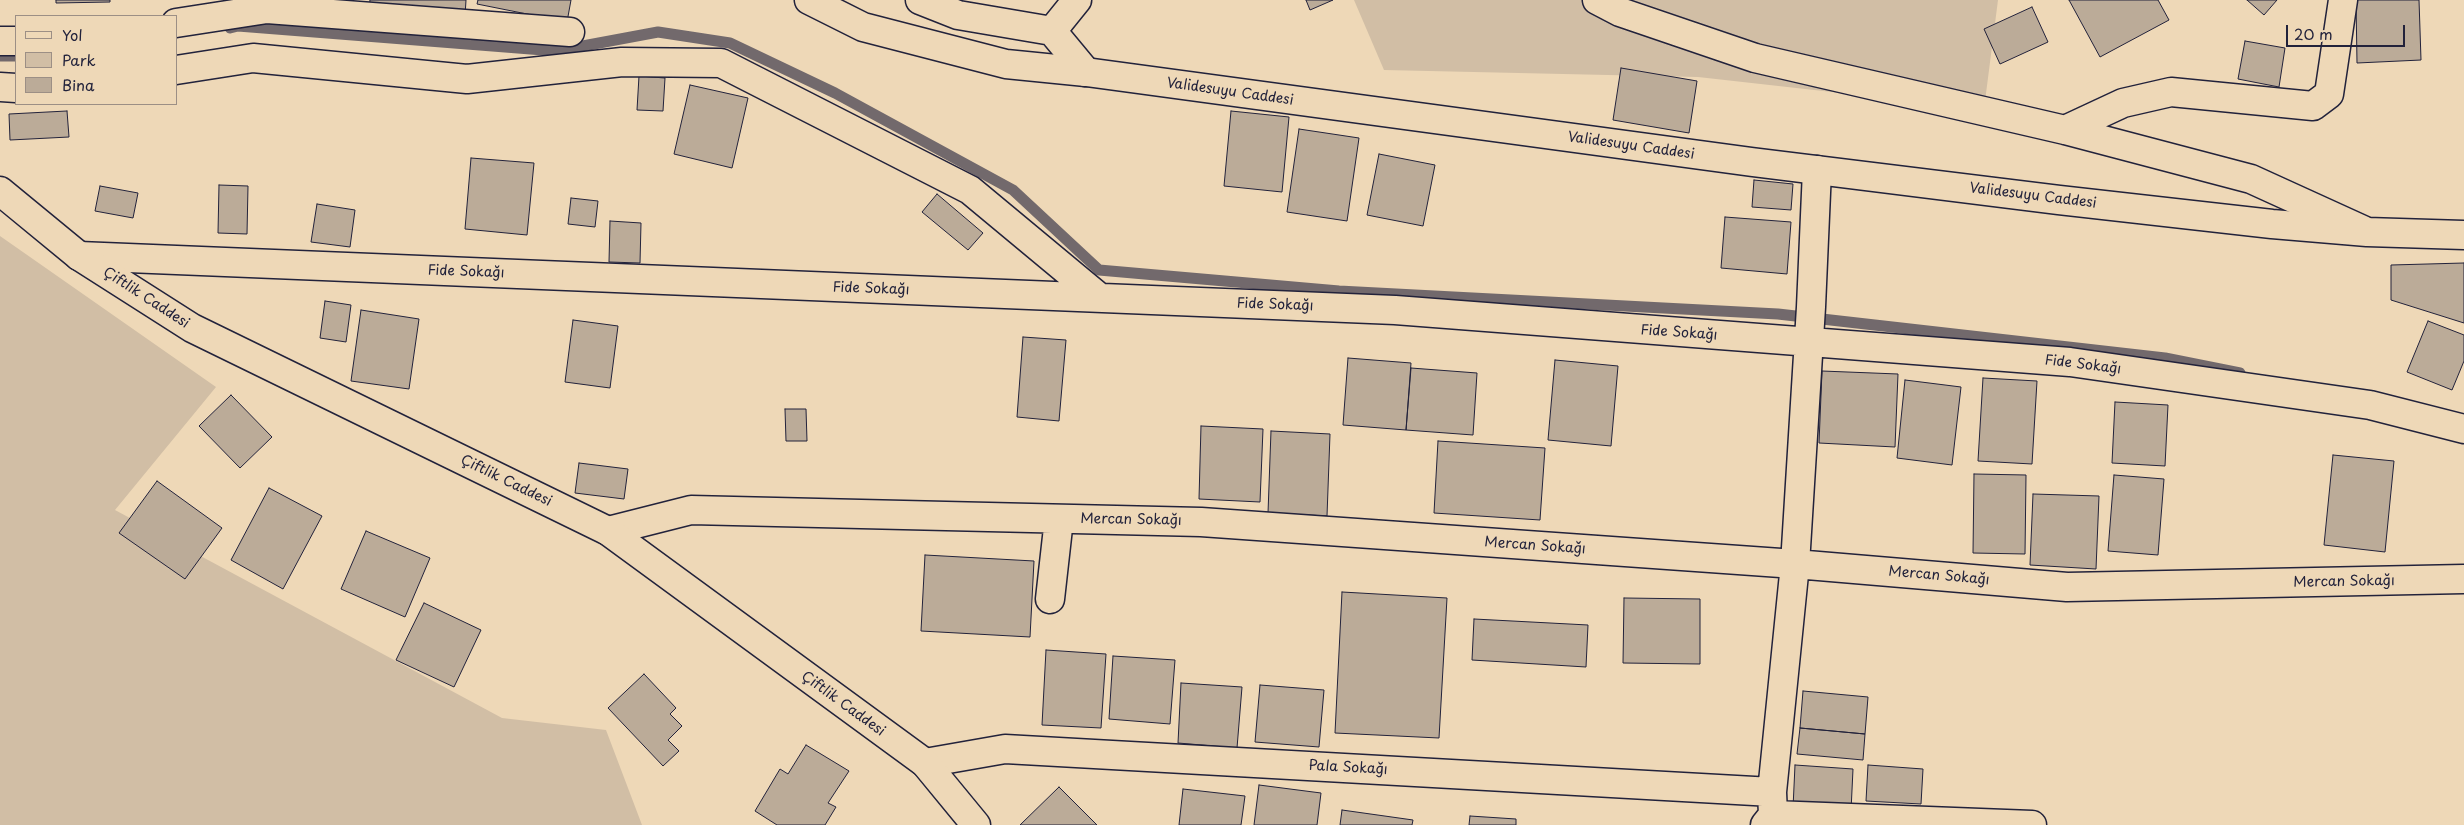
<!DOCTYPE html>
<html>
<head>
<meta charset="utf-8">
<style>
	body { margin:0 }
	#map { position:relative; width:2464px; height:825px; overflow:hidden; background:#eed8b7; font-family:"Playpen Sans",sans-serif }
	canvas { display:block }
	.legend { position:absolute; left:15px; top:15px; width:162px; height:90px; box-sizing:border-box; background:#eed8b7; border:1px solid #9c8f85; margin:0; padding:6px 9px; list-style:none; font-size:15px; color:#22223b }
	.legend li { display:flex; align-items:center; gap:10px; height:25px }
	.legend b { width:25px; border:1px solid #9c8f85 }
	.scale { position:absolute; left:2286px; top:25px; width:119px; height:22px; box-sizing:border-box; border:2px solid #22223b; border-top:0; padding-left:6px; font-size:15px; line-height:18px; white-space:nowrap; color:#22223b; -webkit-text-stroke:4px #eed8b7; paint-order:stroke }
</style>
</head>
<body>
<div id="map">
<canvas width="2464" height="825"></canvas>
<ul class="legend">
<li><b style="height:6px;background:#eed8b7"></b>Yol</li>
<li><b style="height:14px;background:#d1bea5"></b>Park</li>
<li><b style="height:14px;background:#bbab98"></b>Bina</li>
</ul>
<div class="scale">20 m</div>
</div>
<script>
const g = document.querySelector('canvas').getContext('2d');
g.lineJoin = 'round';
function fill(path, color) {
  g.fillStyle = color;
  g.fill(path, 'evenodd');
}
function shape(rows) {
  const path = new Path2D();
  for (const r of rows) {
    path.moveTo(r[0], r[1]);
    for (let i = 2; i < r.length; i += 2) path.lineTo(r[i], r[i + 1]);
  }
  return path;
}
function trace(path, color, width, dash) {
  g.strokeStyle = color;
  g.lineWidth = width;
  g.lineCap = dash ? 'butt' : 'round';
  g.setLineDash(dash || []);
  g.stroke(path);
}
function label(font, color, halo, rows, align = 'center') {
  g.font = font + ' "Playpen Sans",sans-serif';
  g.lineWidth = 5;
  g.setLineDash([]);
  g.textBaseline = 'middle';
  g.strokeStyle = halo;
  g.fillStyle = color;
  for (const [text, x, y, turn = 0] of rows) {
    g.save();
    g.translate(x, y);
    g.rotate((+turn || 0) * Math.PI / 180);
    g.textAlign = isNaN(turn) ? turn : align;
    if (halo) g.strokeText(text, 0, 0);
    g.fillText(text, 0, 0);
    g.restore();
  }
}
fill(shape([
	[1354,0,1998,0,1984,109,1698,77,1384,70],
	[0,236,216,387,115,510,502,718,606,730,642,825,0,825]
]), '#d1bea5');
trace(shape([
	[230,28,238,26,556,51,658,32,730,43,835,93,1013,190,1099,270,1339,291,1778,314,2165,358,2240,373],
	[0,56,16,56]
]), '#72696c', 11);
const building = shape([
	[56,0,110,0,110,2,56,3,56,0],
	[370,0,466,0,465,16,369,10,370,0],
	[478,0,571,0,567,22,477,4,478,0],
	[1306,0,1333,0,1310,10,1306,0],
	[2069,0,2158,0,2169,20,2100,57,2069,0],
	[2247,0,2277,0,2264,15,2247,0],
	[2356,0,2419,0,2421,60,2357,63,2356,0],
	[2032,7,2048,42,2000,64,1984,29,2032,7],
	[2245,41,2285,48,2279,87,2238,79,2245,41],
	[1621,68,1697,81,1689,133,1613,120,1621,68],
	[639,76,665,78,663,111,637,110,639,76],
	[690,85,748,98,732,168,674,154,690,85],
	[67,111,69,137,10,140,9,114,67,111],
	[1231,111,1289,117,1282,192,1224,186,1231,111],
	[1299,129,1359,138,1347,221,1287,212,1299,129],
	[1379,154,1435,165,1423,226,1367,215,1379,154],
	[471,158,534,163,527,235,465,229,471,158],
	[1754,180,1793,184,1791,210,1752,207,1754,180],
	[219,185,248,186,247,234,218,233,219,185],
	[100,186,138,193,133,218,95,211,100,186],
	[937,194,983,233,968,250,922,212,937,194],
	[571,198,598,201,595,227,568,224,571,198],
	[317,204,355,210,350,247,311,242,317,204],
	[1725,217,1791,222,1787,274,1721,268,1725,217],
	[610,221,641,223,640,263,609,262,610,221],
	[2464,263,2464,323,2391,300,2391,265,2464,263],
	[325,301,351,305,346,342,320,338,325,301],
	[361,310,419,319,409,389,351,381,361,310],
	[573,320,618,326,610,388,565,382,573,320],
	[2428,321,2464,335,2464,361,2452,390,2407,372,2428,321],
	[1023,337,1066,340,1059,421,1017,417,1023,337],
	[1348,358,1411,363,1406,430,1343,425,1348,358],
	[1555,360,1618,366,1611,446,1548,440,1555,360],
	[1411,368,1477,373,1473,435,1406,430,1411,368],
	[1822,371,1898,374,1895,447,1819,443,1822,371],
	[1983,378,2037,381,2032,464,1978,461,1983,378],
	[1905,380,1961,387,1952,465,1897,458,1905,380],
	[231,395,272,437,240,468,199,426,231,395],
	[2115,402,2168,405,2165,466,2112,463,2115,402],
	[785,409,806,409,807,441,786,441,785,409],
	[1201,426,1263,429,1260,502,1199,499,1201,426],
	[1271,431,1330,434,1327,516,1268,513,1271,431],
	[1438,441,1545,448,1540,520,1434,513,1438,441],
	[2333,455,2394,461,2385,552,2324,545,2333,455],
	[579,463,628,469,624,499,575,493,579,463],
	[1974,474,2026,475,2025,554,1973,553,1974,474],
	[2114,475,2164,479,2158,555,2108,551,2114,475],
	[157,481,222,528,185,579,119,533,157,481],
	[269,488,322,516,283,589,231,560,269,488],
	[2033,494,2099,496,2096,569,2030,565,2033,494],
	[366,531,430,558,405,617,341,589,366,531],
	[925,555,1034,561,1030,637,921,631,925,555],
	[1342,592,1447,598,1439,738,1335,733,1342,592],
	[1624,598,1700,599,1700,664,1623,663,1624,598],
	[424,603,481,630,454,687,396,660,424,603],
	[1474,619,1588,625,1586,667,1472,660,1474,619],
	[1046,650,1106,654,1101,728,1042,725,1046,650],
	[1113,656,1175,660,1170,724,1109,719,1113,656],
	[644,674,676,708,670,714,682,726,668,740,679,751,663,766,608,708,644,674],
	[1181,683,1242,687,1237,748,1178,743,1181,683],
	[1260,685,1324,690,1319,747,1255,742,1260,685],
	[1803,691,1868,697,1865,734,1800,728,1803,691],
	[1800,728,1865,734,1863,760,1797,754,1800,728],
	[806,745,849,771,828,803,836,807,825,825,777,825,755,811,780,769,788,774,806,745],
	[1795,765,1853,769,1851,811,1793,808,1795,765],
	[1868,765,1923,769,1921,804,1866,801,1868,765],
	[1259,785,1321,793,1317,825,1254,825,1259,785],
	[1059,787,1097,825,1020,825,1059,787],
	[1183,789,1245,796,1241,825,1179,825,1183,789],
	[1342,810,1413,820,1412,825,1340,825,1342,810],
	[1470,816,1516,819,1516,825,1469,825,1470,816]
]);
fill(building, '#bbab98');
trace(building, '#22223b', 1);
const street = shape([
	[920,0,958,15,1052,31,1086,72],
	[1597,0,1620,12,1755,58,2065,130,2251,179,2363,230],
	[176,23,267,9,570,32],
	[1052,31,1077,0],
	[0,41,16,41],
	[176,70,253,58,467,79,622,62,721,63,970,190,1100,298],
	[0,87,16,88],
	[2065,130,2123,103,2171,92,2313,106,2329,94,2343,0],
	[79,256,1395,310,2070,362,2370,405,2464,429],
	[608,531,691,510,1201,522,1795,564,2067,587,2464,579],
	[1050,599,1059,519],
	[925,763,1005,749,1772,792],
	[1773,815,2032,825],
	[1765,825,1773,815,1772,792,1795,564,1811,307,1817,170]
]);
const secondary = shape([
	[809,0,863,27,1006,64,1086,72,1752,162,2059,200,2272,224,2367,232,2464,235],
	[0,191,79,256,192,328,608,531,925,763,976,825]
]);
trace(street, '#22223b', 31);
trace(secondary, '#22223b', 31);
trace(street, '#eed8b7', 28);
trace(secondary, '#eed8b7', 28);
label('14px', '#22223b', '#eed8b7', [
	["Validesuyu Caddesi",1230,92,8],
	["Validesuyu Caddesi",1631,146,8],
	["Validesuyu Caddesi",2033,196,7],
	["Fide Sokağı",466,272,2],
	["Fide Sokağı",871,289,2],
	["Çiftlik Caddesi",146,298,33],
	["Fide Sokağı",1275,305,2],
	["Fide Sokağı",1679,333,4],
	["Fide Sokağı",2083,365,7],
	["Çiftlik Caddesi",506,481,26],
	["Mercan Sokağı",1131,520,1],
	["Mercan Sokağı",1535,546,4],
	["Mercan Sokağı",1939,576,5],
	["Mercan Sokağı",2344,582,-1],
	["Çiftlik Caddesi",843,704,36],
	["Pala Sokağı",1348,768,3]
]);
</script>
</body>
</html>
